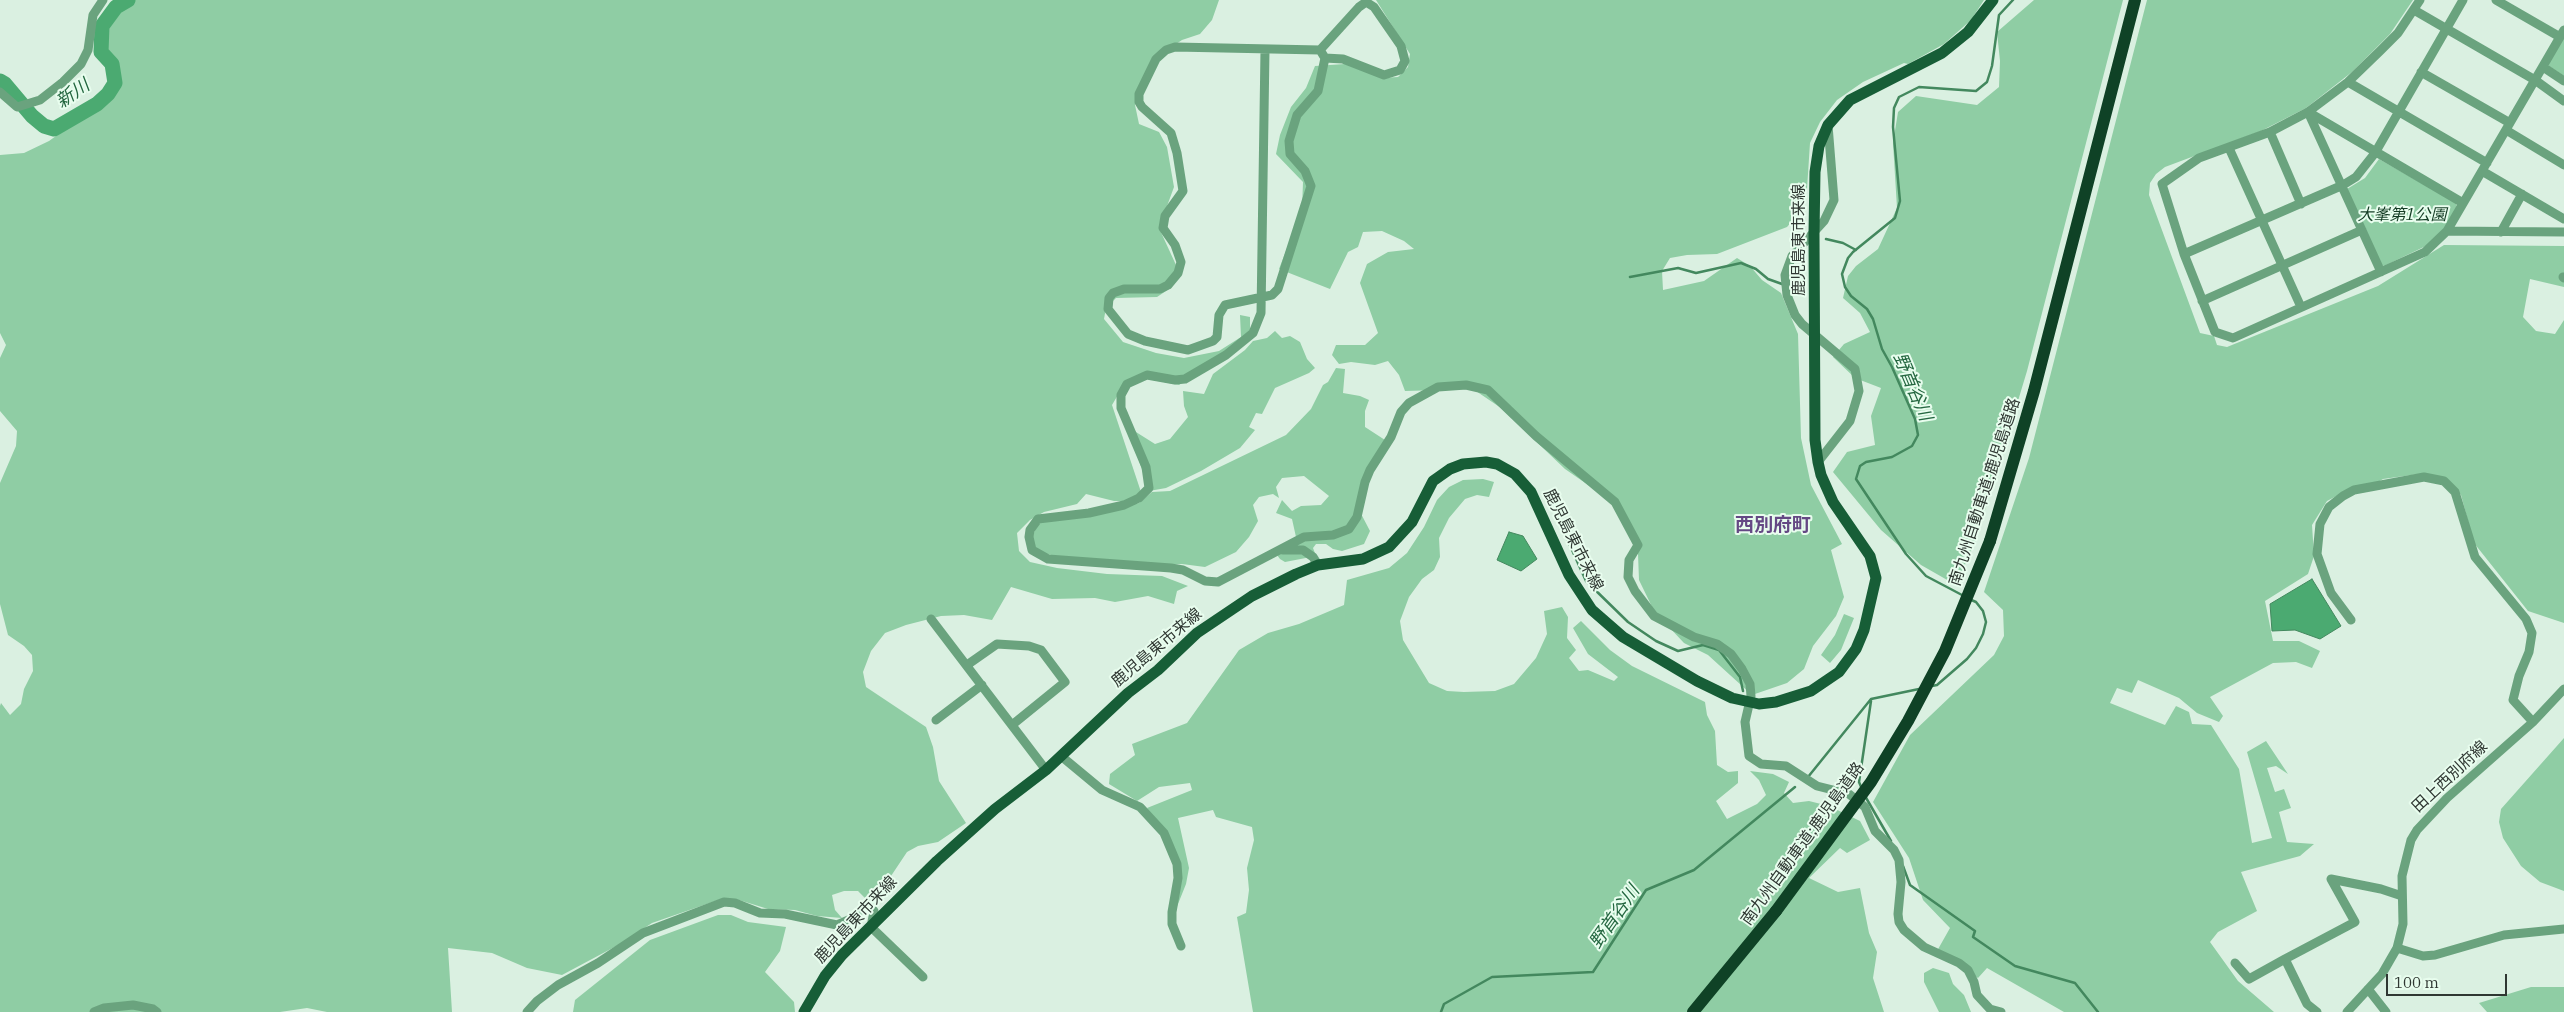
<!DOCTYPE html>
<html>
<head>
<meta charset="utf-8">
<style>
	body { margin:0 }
	#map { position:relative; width:2564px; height:1012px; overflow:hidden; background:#daf0e1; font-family:"IBM Plex Serif",serif }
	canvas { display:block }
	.scale { position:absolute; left:2386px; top:974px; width:121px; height:22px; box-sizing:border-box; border:2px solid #2f3732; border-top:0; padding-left:6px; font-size:15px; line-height:18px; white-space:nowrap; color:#2f3732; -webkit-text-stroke:4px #e8fdee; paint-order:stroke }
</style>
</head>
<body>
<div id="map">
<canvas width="2564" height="1012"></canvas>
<div class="scale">100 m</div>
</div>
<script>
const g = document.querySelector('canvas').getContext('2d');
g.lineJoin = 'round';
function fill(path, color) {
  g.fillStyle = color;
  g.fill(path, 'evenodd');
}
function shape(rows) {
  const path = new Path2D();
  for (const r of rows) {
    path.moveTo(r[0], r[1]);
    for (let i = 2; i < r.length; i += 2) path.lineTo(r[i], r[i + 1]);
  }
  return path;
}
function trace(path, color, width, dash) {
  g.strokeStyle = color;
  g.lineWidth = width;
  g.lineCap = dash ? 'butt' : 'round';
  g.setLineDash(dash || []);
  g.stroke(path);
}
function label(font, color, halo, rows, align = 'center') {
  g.font = font + ' "IBM Plex Serif","Noto Sans JP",serif';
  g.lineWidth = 4;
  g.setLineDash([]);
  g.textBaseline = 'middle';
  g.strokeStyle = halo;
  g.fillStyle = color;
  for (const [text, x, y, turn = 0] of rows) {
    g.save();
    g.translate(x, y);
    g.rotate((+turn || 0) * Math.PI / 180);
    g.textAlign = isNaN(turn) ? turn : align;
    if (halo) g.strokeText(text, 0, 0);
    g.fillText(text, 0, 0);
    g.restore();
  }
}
fill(shape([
	[119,0,1219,0,1212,20,1200,34,1182,40,1164,52,1147,73,1135,105,1139,124,1159,132,1167,147,1174,187,1159,228,1176,265,1172,287,1157,297,1116,298,1106,308,1104,319,1123,342,1156,353,1184,358,1219,351,1241,337,1240,315,1250,317,1250,336,1179,385,1137,377,1125,383,1112,405,1141,492,1131,501,1114,501,1086,494,1077,504,1044,512,1030,520,1017,533,1019,551,1030,562,1057,568,1107,574,1162,576,1188,586,1177,591,1174,604,1148,596,1115,602,1095,598,1052,599,1011,587,992,620,964,615,941,616,906,625,885,633,871,651,863,672,866,687,926,727,933,747,939,781,966,823,938,842,918,846,907,852,875,900,867,900,858,891,844,891,832,895,835,910,842,918,817,916,795,910,768,909,739,900,724,898,652,923,622,943,562,975,527,968,492,953,448,948,452,1012,327,1012,307,1008,280,1012,0,1012,0,706,1,703,10,715,21,704,24,689,33,671,32,655,24,646,8,635,0,604,0,483,16,446,17,431,0,411,0,358,6,345,0,333,0,155,24,153,49,141,109,98,121,83,116,66,101,47,97,30,100,19],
	[1376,0,1984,0,1971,20,1944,44,1908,64,1904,63,1863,82,1837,100,1820,122,1810,143,1807,189,1803,189,1800,212,1787,227,1717,254,1687,255,1670,258,1662,271,1663,290,1704,281,1737,258,1750,266,1762,280,1781,293,1798,334,1801,438,1811,485,1842,544,1831,550,1844,597,1836,616,1813,646,1804,669,1787,683,1752,695,1708,655,1684,643,1654,611,1639,580,1638,554,1625,516,1604,496,1565,469,1501,408,1473,389,1405,391,1399,375,1388,361,1375,365,1351,362,1339,364,1332,355,1336,345,1365,345,1378,333,1360,283,1367,264,1388,252,1414,249,1404,241,1382,231,1363,232,1358,247,1348,252,1330,289,1279,269,1302,209,1303,182,1276,154,1280,135,1291,107,1306,88,1315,66,1345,64,1382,78,1398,77,1408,67,1410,54],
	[2034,0,2123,0,2027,371,1976,540,1956,585,1921,565,1881,530,1833,472,1847,452,1875,445,1871,416,1881,388,1855,378,1833,357,1844,344,1870,332,1860,313,1843,298,1848,276,1856,266,1878,249,1897,208,1893,143,1898,112,1916,96,1977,105,1999,87,2000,61,1997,32],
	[2147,0,2413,0,2390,34,2352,72,2306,108,2261,131,2165,167,2156,174,2150,183,2149,195,2200,333,2214,336,2217,345,2227,347,2378,286,2444,245,2564,246,2564,287,2530,279,2523,317,2536,331,2555,334,2564,320,2564,623,2528,611,2474,543,2461,495,2446,478,2419,474,2383,479,2367,489,2352,488,2327,501,2312,525,2314,556,2308,574,2265,601,2273,641,2299,641,2320,651,2312,668,2296,662,2273,663,2210,697,2223,716,2219,722,2197,713,2179,698,2138,680,2132,693,2117,688,2110,703,2165,725,2176,706,2189,712,2192,724,2211,725,2239,769,2252,843,2272,838,2247,752,2266,741,2288,774,2276,766,2267,768,2275,792,2284,789,2291,808,2279,812,2287,842,2314,844,2300,856,2241,872,2257,911,2218,932,2210,942,2238,981,2274,1012,2064,1012,1987,968,1978,978,1937,951,1950,928,1923,900,1909,858,1873,802,1910,735,1994,655,2004,636,2003,610,1984,592,2029,458],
	[2564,36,2564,76,2549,66,2549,63],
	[2379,159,2456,203,2457,207,2444,229,2428,245,2384,266,2380,264,2347,189,2365,178],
	[1275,331,1282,338,1290,336,1300,342,1307,359,1315,368,1309,373,1275,388,1262,414,1256,413,1249,427,1255,430,1240,448,1201,471,1166,488,1149,491,1128,427,1155,444,1170,439,1188,417,1184,406,1183,391,1204,394,1213,374,1245,350,1253,341,1267,338],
	[1336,368,1345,369,1343,393,1360,396,1369,400,1365,411,1365,427,1385,440,1358,508,1370,531,1364,544,1342,551,1333,549,1326,544,1316,544,1313,548,1316,556,1285,562,1280,559,1277,555,1296,537,1292,519,1276,513,1282,500,1292,511,1301,506,1321,505,1329,496,1304,476,1282,478,1276,487,1279,498,1273,494,1259,497,1253,505,1258,521,1249,537,1236,552,1205,567,1182,564,1120,568,1046,554,1035,547,1032,540,1036,525,1043,522,1139,503,1152,492,1170,491,1286,435,1311,409,1323,385,1328,382],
	[1483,479,1494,482,1489,497,1477,495,1465,499,1449,518,1439,538,1440,557,1434,570,1422,579,1409,597,1400,621,1403,640,1429,683,1447,691,1464,692,1495,691,1514,684,1536,658,1547,634,1544,611,1562,607,1568,617,1567,638,1576,650,1569,658,1579,671,1588,670,1614,681,1618,677,1588,654,1573,628,1581,621,1610,650,1632,666,1705,702,1707,715,1715,731,1717,765,1728,772,1738,771,1738,783,1716,801,1727,819,1757,804,1766,795,1759,780,1750,771,1773,774,1789,782,1784,793,1793,803,1809,801,1829,806,1860,821,1870,840,1847,853,1840,848,1809,878,1838,892,1860,888,1869,933,1877,952,1873,978,1884,1012,1253,1012,1237,917,1246,913,1249,890,1247,868,1254,840,1252,827,1216,817,1213,810,1178,818,1189,868,1186,884,1176,909,1179,863,1147,808,1192,790,1190,783,1159,787,1137,801,1109,784,1110,774,1135,755,1132,744,1187,723,1239,650,1268,633,1299,624,1344,605,1347,580,1389,568,1407,553,1424,527,1437,500,1449,487,1463,480],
	[1844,614,1854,618,1841,650,1830,663,1821,655,1835,635],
	[2564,738,2564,891,2540,882,2521,866,2503,838,2499,822,2501,809],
	[718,915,731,915,748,922,786,927,780,951,765,972,794,1002,795,1012,573,1012,575,1000,650,940],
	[1933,968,1949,973,1953,984,1964,995,1971,1012,1939,1012,1924,982,1924,973],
	[2531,987,2564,987,2564,1012,2487,1012,2479,1003]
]), '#8fcda4');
const water = shape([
	[1509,532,1523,536,1537,559,1521,571,1497,560,1509,532],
	[2312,579,2341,626,2320,639,2295,630,2272,631,2270,604,2312,579]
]);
fill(water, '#4baa71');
trace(water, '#43885e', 1);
trace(shape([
	[1826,239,1843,243,1856,250],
	[1630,277,1678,268,1696,273,1741,263,1756,269,1768,279,1782,284],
	[1563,530,1586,581,1628,622,1656,641,1678,651,1703,645,1719,650,1740,677,1743,691],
	[1962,595,1926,576,1906,554,1856,479,1860,466,1866,462,1892,457,1912,446,1918,435,1915,419,1892,367,1882,349,1873,319,1867,309,1851,296,1845,287,1842,274,1848,258,1853,252,1895,218,1900,201,1893,127,1894,108,1899,97,1919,87,1976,91,1987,82,1992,66,1999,15,2013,0],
	[1932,686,1937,685,1967,659,1976,648,1983,634,1986,622,1983,611,1976,602,1969,599],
	[1808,777,1871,699,1919,689],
	[1862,789,1859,782,1871,701],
	[1865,796,1891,841],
	[1903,866,1910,885,1975,931,1973,937,2015,966,2075,983,2098,1012],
	[1441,1012,1444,1004,1492,977,1593,972,1646,890,1694,870,1795,787]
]), '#43885e', 2.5);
trace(shape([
	[0,81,5,84,32,116,44,126,54,129,97,104,108,94,115,83,112,64,101,52,102,26,116,7,128,0]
]), '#4baa71', 15);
trace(shape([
	[2420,0,2398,33,2380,51,2348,82,2308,112,2270,132,2199,158,2162,184,2184,254,2215,332,2233,338,2425,252,2447,231,2564,30],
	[2496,0,2560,37],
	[2414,10,2535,80,2564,101],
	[1265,50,1261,313,1253,333,1226,355,1185,379,1175,380,1147,375,1127,384,1121,395,1121,408,1146,467,1149,488,1139,498,1124,505,1089,513,1038,519,1030,530,1029,537,1032,550,1048,559,1171,568,1183,570,1205,581,1218,582,1304,537,1333,535,1349,529,1357,517,1365,482,1370,470,1391,437,1401,412,1409,403,1438,387,1466,385,1488,390,1536,436,1615,502,1638,545,1629,560,1628,577,1635,591,1654,616,1694,637,1717,644,1731,654,1742,669,1750,684,1751,696,1745,722,1749,756,1761,764,1786,766,1817,786,1849,794,1865,807,1875,831,1894,850,1899,860,1901,882,1898,914,1899,922,1904,930,1924,947,1959,963,1968,970,1974,982,1977,995,1990,1009,2001,1012],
	[1320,50,1359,7,1366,2,1374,7,1401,46,1405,61,1400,70,1384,75,1343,59,1325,58,1320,50,1175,47,1166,50,1156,59,1139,94,1139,102,1142,107,1171,133,1177,153,1183,191,1165,216,1163,228,1175,245,1181,262,1178,273,1168,285,1160,289,1124,289,1113,293,1109,298,1108,309,1128,334,1145,341,1188,350,1213,341,1217,337,1219,315,1225,305,1272,295,1278,289,1311,186,1305,171,1290,154,1289,141,1297,115,1318,91,1325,58],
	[2543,67,2564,81],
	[2421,72,2510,123],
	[2348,82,2487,163],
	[0,92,17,107,40,100,63,82,81,64,88,50,93,15,103,0],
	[2308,112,2463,203],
	[2308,112,2381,272],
	[2506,130,2564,165],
	[2270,132,2301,204],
	[2229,148,2301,307],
	[2482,171,2564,219],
	[2447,231,2564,232],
	[2501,232,2522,194],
	[2184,254,2343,185,2356,177,2375,153,2463,0],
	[2563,277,2564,278],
	[2202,301,2362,230],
	[1818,462,1850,421,1859,391,1855,369,1802,324,1795,315,1787,295,1785,275,1792,256,1824,221,1834,200,1828,125],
	[1283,550,1303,550,1313,557,1318,565],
	[931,619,1046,770],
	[2351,620,2331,593,2317,554,2320,524,2329,507,2343,496,2354,490,2424,477,2444,481,2455,492,2475,557,2526,619,2532,633,2529,652,2519,676,2513,700,2533,722],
	[967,665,997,644,1029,646,1041,650,1065,682,1012,725],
	[936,720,982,685],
	[1061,756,1102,790,1140,807,1164,833,1177,864,1178,878,1172,912,1172,924,1181,946],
	[2397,948,2423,956,2435,955,2504,935,2564,929],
	[2235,963,2249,979,2285,959],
	[2368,989,2386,1012],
	[94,1012,104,1008,133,1005,153,1009,157,1012],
	[527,1012,537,1001,558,985,598,963,643,933,724,902,735,903,760,913,785,914,837,925,851,919,867,904,874,911,871,927,923,977],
	[2317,1012,2307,1004,2285,959,2355,922,2331,879,2381,889,2402,896],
	[2347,1012,2382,974,2397,948,2403,924,2402,876,2411,840,2417,830,2447,798,2533,722,2564,689]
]), '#6aa37e', 9);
trace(shape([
	[804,1012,825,976,842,955,937,861,995,809,1046,770,1128,693,1158,670,1197,633,1252,596,1296,574,1318,565,1363,559,1389,547,1412,522,1433,481,1450,469,1463,464,1486,462,1497,464,1515,474,1531,492,1569,575,1592,610,1623,637,1697,681,1732,698,1759,704,1776,702,1811,691,1839,672,1856,649,1864,630,1876,578,1870,556,1833,502,1821,475,1818,462,1815,440,1814,233,1815,172,1819,146,1828,125,1850,100,1942,53,1968,32,1993,0]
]), '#175e37', 11);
trace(shape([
	[1990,541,2034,391,2135,0],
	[1693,1012,1776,911]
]), '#0f4226', 12);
trace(shape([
	[1776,911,1871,782,1908,721,1945,651,1990,541]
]), '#0f4226', 12);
label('italic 16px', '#133b23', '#e8fdee', [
	["大峯第1公園",2402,215]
]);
label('16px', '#2f3732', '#e8fdee', [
	["鹿児島東市来線",1799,240,-90],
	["南九州自動車道;鹿児島道路",1985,492,-72],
	["鹿児島東市来線",1573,540,63],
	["鹿児島東市来線",1157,648,-40],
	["田上西別府線",2450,777,-43],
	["南九州自動車道;鹿児島道路",1803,844,-54],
	["鹿児島東市来線",856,920,-47]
]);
label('italic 18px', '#246740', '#e8fdee', [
	["新川",73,94,-35],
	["野首谷川",1912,387,67],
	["野首谷川",1615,917,-55]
]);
label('bold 19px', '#644884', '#e8fdee', [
	["西別府町",1773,526]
]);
</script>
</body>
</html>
